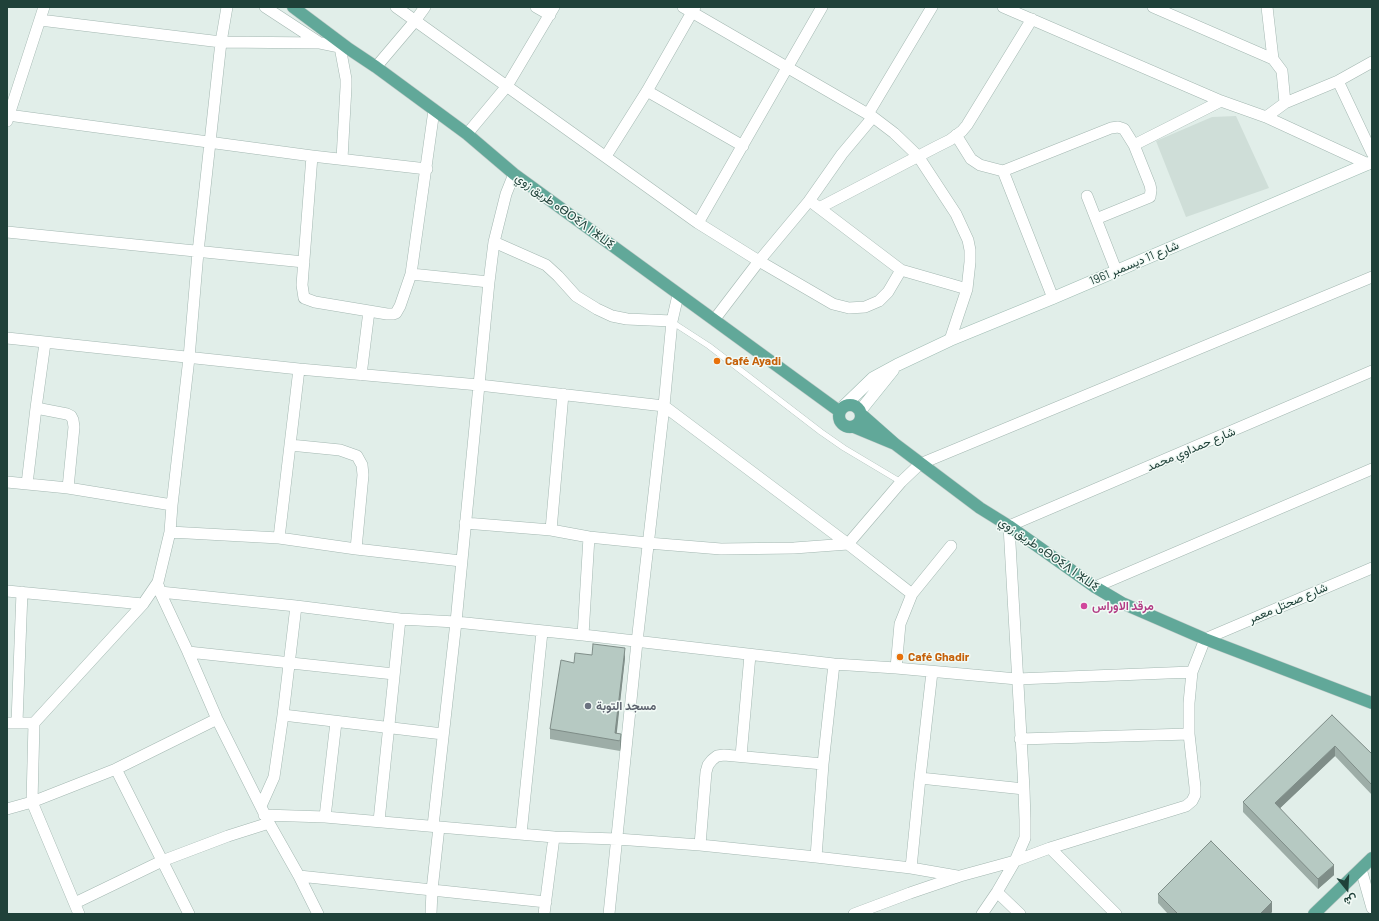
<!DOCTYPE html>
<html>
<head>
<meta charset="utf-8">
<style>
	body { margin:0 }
	#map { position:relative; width:1379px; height:921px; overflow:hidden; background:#e1eee9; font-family:Barlow,Vazirmatn,sans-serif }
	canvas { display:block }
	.frame { position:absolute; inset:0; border:8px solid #1f4139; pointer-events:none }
	.north { position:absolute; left:1327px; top:869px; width:40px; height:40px; -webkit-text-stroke:3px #f2faf6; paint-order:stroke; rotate:162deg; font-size:11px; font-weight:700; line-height:16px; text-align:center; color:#1f4139 }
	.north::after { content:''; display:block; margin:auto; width:14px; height:18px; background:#1f4139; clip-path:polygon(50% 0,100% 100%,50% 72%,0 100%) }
</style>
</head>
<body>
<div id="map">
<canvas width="1379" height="921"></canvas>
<div class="frame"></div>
<div class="north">ش</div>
</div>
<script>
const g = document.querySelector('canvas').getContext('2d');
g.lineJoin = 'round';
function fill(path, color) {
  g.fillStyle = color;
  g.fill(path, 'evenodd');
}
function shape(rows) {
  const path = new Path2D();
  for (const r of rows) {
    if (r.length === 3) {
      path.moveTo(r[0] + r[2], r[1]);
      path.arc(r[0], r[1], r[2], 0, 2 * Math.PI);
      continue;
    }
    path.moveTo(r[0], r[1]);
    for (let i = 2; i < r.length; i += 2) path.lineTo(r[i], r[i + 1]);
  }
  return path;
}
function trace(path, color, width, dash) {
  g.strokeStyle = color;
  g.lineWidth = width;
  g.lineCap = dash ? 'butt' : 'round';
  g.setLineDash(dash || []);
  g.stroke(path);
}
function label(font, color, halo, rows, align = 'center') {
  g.font = font + ' Barlow,Vazirmatn,"Noto Sans Tifinagh",sans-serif';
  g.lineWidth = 3;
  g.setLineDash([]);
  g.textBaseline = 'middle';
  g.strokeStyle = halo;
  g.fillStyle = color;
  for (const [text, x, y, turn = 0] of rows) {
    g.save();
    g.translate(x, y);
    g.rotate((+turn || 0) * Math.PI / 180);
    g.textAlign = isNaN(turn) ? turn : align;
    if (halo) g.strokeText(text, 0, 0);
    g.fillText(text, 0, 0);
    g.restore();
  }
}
fill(shape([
	[1236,116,1269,188,1186,217,1156,141,1212,117]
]), '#cfded8');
const service = shape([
	[672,322,709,346,821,432,844,448,901,482]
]);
const minor = shape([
	[265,7,320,43],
	[396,7,698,223,759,261,833,304,849,308,865,307,879,301,888,292,901,270],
	[536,7,550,15],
	[683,7,873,117,894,133,918,156,956,214,968,240,970,250,970,262,967,289,950,340],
	[1003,7,1221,101,1266,117,1368,164],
	[1153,7,1273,59],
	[40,20,221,42,320,43,349,49],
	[340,47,346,79,346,87,342,159],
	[376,67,415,21,425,7],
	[1338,81,1372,153],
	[647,91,743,146],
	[1285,103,1338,81,1372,62],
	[868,114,932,7],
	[8,115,312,156,427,169],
	[1266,117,1285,103,1282,71,1273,59,1267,7],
	[7,121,44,7],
	[467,134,507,86,554,7],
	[956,135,971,159,980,165,1003,171,1111,128,1118,127,1124,129,1134,145,1150,185,1151,190,1150,197,1096,219],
	[1134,145,1221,101],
	[312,156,302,285,304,298,315,302,387,314,393,314,396,313,400,306,411,274,434,110],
	[606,156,647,91,695,7],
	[1003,171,1053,298],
	[1087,196,1116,270],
	[814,204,901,270,967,289],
	[819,208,936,147,950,140,962,131,967,125,1032,19],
	[698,223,822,7],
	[7,232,304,262],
	[494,242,546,265,558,276,576,296,597,309,612,316,627,319,672,321],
	[411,274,489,282],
	[714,320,759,261,809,201,842,154,873,117],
	[7,338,299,369,479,385,664,406,848,544,912,594],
	[361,375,369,311],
	[36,408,67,414,71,416,73,420,74,427,68,488],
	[290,445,340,450,357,456,362,465,363,475,356,549],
	[7,482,68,488,172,505],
	[27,484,36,408,45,343],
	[465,523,551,530,589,537,648,543,721,549,794,548,848,544,901,482,920,464,1372,277],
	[551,530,563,394],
	[170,532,279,538,356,549,461,561],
	[279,538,299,369],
	[159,587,160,592,188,652,217,719,269,823,299,876,318,914],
	[1095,587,1372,469],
	[7,591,143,604],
	[160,592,296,606,400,619,456,622,583,635,834,664,896,668,1017,679,1192,672],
	[583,635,589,537],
	[188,652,394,674],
	[896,668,900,624,912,594,951,546],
	[283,715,443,734],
	[17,722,22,592],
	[7,723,34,723],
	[1020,739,1189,734],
	[741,756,750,655],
	[116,769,189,914],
	[920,778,1024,789],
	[261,806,274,777,283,715,296,606],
	[7,809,32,802,116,769,217,719],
	[264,815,325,817,554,837,617,839,700,845,816,857,911,868,957,876],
	[325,817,336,722],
	[379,821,400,619],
	[433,826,456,622,489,282,494,242,506,194,514,174],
	[521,834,542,632],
	[700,845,706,772,708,765,712,760,717,756,724,755,823,764],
	[1050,848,1116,914],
	[816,857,823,764,834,664],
	[911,868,920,778,932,672],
	[1361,869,1372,908],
	[299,876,546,902],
	[997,892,1020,914],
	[75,903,162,861,228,836,269,823],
	[79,914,32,802,34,723,143,604,158,582,170,532,172,505,189,358,198,252,221,42,227,7],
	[431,914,432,890,439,827],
	[544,914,554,837],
	[609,914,637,642,664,406,672,321,678,295],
	[854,914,910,893,960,876,1015,861,1050,848,1186,806,1192,801,1195,795,1195,787,1189,734,1189,703,1192,672,1205,639,1372,568],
	[982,914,997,892,1015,861,1025,838,1025,820,1024,789,1009,526,1372,371]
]);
const secondary = shape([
	[844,406,873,378,897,365,950,340,1053,298,1372,162],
	[860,411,893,370]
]);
const primary = shape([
	[293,7,349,49,376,67,467,134,514,174,839,411],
	[850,416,11],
	[854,427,895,444,861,414],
	[895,444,980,508,1009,526,1095,587,1122,603,1205,639,1372,703],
	[1314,914,1372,858]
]);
trace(service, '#a3b7b1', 6);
trace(minor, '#a3b7b1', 12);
trace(secondary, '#9ebbb2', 13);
trace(primary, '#c0cac8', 13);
trace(service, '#fff', 5.5);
trace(minor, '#fff', 11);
trace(secondary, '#fff', 12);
trace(primary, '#61a899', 12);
fill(shape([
	[625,658,616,734,621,744,620,751,550,739,550,729,574,663],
	[1332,715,1372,754,1372,795,1335,756,1280,808,1334,875,1318,889,1243,812,1243,802],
	[1158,894,1272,912,1270,914,1168,914,1158,903]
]), '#9dada7');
fill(shape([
	[625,648,625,658,616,740,615,733],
	[621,734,621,744,620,751,620,741],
	[1335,746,1335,756,1275,813,1275,803],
	[1334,865,1334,875,1318,889,1318,879],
	[1272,902,1272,912,1270,914,1260,914]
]), '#7f8d88');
const building = shape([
	[593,644,625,648,615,733,621,734,620,741,550,729,561,660,574,663,575,653,592,655,593,644],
	[1332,715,1372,754,1372,785,1335,746,1275,803,1334,865,1318,879,1243,802,1332,715],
	[1211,841,1272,902,1260,914,1178,914,1158,894,1211,841]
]);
fill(building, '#b6c9c2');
trace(building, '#7f8d88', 1);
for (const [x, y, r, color] of [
	[717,361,4,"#e8710a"],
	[1084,606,4,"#d1479c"],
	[900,657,4,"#e8710a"],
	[588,706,4,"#6b7280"]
]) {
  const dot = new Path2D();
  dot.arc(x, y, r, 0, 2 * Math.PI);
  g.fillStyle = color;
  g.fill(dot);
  trace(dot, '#f2faf6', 1.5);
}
label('12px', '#1f4139', '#f2faf6', [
	["طريق زوي ⴰⴱⵔⵉⴷ ⵏ ⵣⵡⵉ",565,211,36],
	["شارع 11 ديسمبر 1961",1134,263,-23],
	["شارع حمداوي محمد",1191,449,-23],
	["طريق زوي ⴰⴱⵔⵉⴷ ⵏ ⵣⵡⵉ",1049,554,35],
	["شارع صحتل معمر",1288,603,-23]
]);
label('bold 12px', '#c56008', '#f2faf6', [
	["Café Ayadi",725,361],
	["Café Ghadir",908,657]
], 'left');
label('bold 12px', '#b23c85', '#f2faf6', [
	["مرقد الاوراس",1092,606]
], 'left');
label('bold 12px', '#5b616d', '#f2faf6', [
	["مسجد التوبة",596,706]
], 'left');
</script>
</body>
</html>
